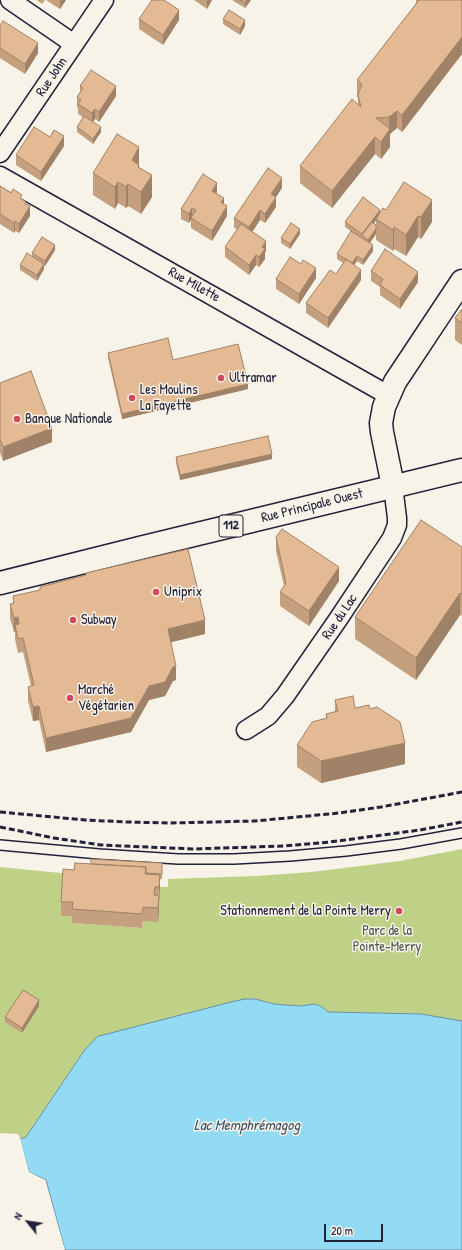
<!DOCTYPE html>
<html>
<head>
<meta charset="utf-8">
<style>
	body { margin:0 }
	#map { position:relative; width:462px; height:1250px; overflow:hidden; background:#f7f3e8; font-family:"Patrick Hand",sans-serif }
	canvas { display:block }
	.north { position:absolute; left:8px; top:1202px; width:40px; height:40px; -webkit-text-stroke:3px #f7f3e8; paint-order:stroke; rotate:300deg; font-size:11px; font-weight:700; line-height:16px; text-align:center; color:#22223b }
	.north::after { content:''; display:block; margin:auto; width:14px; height:18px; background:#22223b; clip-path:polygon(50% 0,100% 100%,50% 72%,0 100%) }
	.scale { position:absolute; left:324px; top:1224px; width:59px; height:18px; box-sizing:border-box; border:2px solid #22223b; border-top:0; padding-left:5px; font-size:12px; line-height:14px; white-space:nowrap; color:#22223b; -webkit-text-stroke:3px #f7f3e8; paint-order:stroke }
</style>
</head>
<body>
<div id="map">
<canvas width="462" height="1250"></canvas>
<div class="north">N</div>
<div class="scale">20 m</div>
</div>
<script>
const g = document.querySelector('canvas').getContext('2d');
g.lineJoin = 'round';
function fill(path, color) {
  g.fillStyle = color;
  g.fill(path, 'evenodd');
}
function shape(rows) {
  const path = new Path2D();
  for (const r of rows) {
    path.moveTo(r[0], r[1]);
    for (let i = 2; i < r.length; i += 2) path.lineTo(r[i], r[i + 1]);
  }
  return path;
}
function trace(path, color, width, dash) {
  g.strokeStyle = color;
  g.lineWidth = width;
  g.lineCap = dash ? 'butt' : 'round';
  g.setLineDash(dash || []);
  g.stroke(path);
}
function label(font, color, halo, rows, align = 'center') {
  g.font = font + ' "Patrick Hand",sans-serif';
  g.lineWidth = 3;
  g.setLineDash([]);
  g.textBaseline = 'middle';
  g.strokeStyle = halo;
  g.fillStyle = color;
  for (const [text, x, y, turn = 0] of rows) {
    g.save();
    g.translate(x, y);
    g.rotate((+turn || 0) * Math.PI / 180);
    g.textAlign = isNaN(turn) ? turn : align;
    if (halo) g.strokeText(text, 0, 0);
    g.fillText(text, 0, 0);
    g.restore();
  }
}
fill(shape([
	[462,849,462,1021,421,1014,328,1012,322,1007,315,1004,301,1006,285,1005,274,1004,255,999,235,1001,84,1051,26,1137,20,1139,18,1134,0,1133,0,867,81,875,73,916,73,923,142,928,143,921,155,901,159,901,160,887,168,887,168,879,256,876,312,872,400,861]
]), '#bfd186');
const water = shape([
	[245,999,255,999,274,1004,285,1005,301,1006,315,1004,322,1007,328,1012,421,1014,462,1021,462,1250,65,1250,46,1180,29,1172,20,1139,26,1137,84,1051,98,1036,103,1035,235,1001,245,999]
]);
fill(water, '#93daf4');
trace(water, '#6690aa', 1);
fill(shape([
	[20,1137,29,1172,45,1180,65,1250,62,1250,44,1181,28,1173,18,1139]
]), '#f7f3e8');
const service = shape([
	[0,845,99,854,178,859,234,859,290,856,346,851,401,844,462,833]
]);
const minor = shape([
	[10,0,74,44],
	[0,153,104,0],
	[0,176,388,395],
	[246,730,268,716,285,696,339,618,392,538,397,525,397,518,393,486]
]);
const tertiary = shape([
	[393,486,382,432,381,423,384,407,395,382,462,281]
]);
const primary = shape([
	[0,583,144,547,462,470]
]);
trace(service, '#22223b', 12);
trace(minor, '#22223b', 21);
trace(tertiary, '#22223b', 25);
trace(primary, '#22223b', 25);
trace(service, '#f7f3e8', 9);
trace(minor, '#f7f3e8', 18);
trace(tertiary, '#f7f3e8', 22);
trace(primary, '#f7f3e8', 22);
trace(shape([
	[0,812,85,820,127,822,170,823,255,821,339,813,381,807,462,792],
	[0,827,54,838,101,845,193,849,284,846,330,842,420,830,462,822]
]), '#22223b', 3, [6, 3]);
fill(shape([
	[37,0,45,0,42,4],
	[46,0,66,0,60,9],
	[194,0,212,0,207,9],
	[232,0,251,0,245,8],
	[416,0,462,0,462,54,402,132,397,128,390,134,390,147,381,159,375,154,332,208,300,183,300,166,358,104,358,98,357,97,357,80,416,4],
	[139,19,179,20,163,45,139,29],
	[223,19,245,26,240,35,223,24],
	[0,25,38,53,25,74,0,58],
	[80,86,116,96,99,122,95,119,93,122,101,132,93,144,77,132,77,127,83,117,78,114,78,108,77,107,77,97,80,92],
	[64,146,41,181,16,165,16,155],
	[139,147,139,167,152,197,141,214,128,206,126,208,118,203,115,209,93,195,93,173],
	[404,182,432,222,421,239,418,237,406,256,394,249,393,251,376,240,376,234,370,243,373,251,363,265,357,261,354,265,361,280,328,328,306,313,306,303,336,274,343,263,337,259,337,254,351,231,345,227,345,222,380,213,386,210],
	[376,220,376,225,374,223],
	[0,186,22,199,26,204,30,216,19,233,15,231,14,233,0,224],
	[282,188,276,197,276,207,265,223,260,220,252,232,266,251,265,253,265,259,259,267,256,265,249,275,225,257,225,247,237,229,234,228,234,218],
	[217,192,216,193,227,216,212,241,191,228,191,220,189,223,181,219,181,209],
	[300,234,290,249,281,243,281,238],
	[55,250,45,266,44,266,44,269,37,281,20,270,20,265,32,256,32,253],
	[371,271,418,282,400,309,380,295,380,287,371,281],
	[316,278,299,304,276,289,276,279],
	[462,309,462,345,455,340,455,318],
	[108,353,173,360,248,389,122,419,108,358],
	[0,383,52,442,3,461,0,453],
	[176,457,272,459,180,480,176,463],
	[276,537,339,581,309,626,280,606,280,592,284,586,276,551],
	[462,547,462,616,460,615,416,680,355,639,355,617],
	[86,573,205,634,171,642,176,680,173,681,165,696,149,700,131,732,46,752,39,720,33,721,28,701,28,687,31,686,23,652,18,653,15,639,15,632,14,632,10,618,10,604,13,604,13,596,40,590,40,587,86,576],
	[335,700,355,708,370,709,405,764,321,783,297,767,297,745,326,719,326,714,335,712],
	[162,868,162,879,160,879,158,922,143,921,142,928,72,923,72,916,61,916,61,902,74,870],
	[39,1006,22,1033,5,1022,5,1017]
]), '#c4a07f');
fill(shape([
	[60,0,66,0,60,9],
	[207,0,212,0,207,9],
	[247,0,251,0,245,8,245,3],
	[179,10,179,20,163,45,163,35],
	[245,20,245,26,240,35,240,29],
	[462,37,462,54,402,132,402,115],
	[38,43,38,53,25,74,25,64],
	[116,86,116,96,99,122,99,112],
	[95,109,95,119,92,123,92,113],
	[397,111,397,128,390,134,390,147,381,159,381,142,389,131,389,117],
	[101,127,101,132,93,144,93,139],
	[64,136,64,146,41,181,41,172],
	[375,137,375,154,332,208,332,191],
	[139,147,139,186,132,160],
	[152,175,152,197,141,214,141,192],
	[282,178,282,188,271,204,271,194],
	[118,182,118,203,115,209,115,187],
	[217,183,217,192,212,200,212,191],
	[128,184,128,206,126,208,126,187],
	[276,197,276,207,265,223,265,214],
	[224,198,224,208,221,202],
	[432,200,432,222,421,239,421,217],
	[26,202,26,212,30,206,30,216,19,233,19,224],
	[227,206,227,216,212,241,212,231],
	[192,208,192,218,191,218,191,220,189,223,189,214],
	[260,210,260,220,249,237,249,227],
	[380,210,380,215,364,237,362,235,362,239,362,234],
	[418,216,418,237,406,256,406,235],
	[15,221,15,231,14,233,14,223],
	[394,227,394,249,393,251,393,230],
	[300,229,300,234,290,249,290,244],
	[376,229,376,234,368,245,368,240],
	[266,241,266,251,265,253,265,259,259,267,259,257,262,247],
	[55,245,55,250,45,266,45,261],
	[373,245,373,251,363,265,363,260],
	[256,255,256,265,249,275,249,265],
	[357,256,357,261,351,269,351,264],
	[44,264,44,269,37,281,37,275],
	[316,268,316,278,299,304,299,294],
	[361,270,361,280,328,328,328,318],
	[418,272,418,282,400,309,400,299],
	[248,384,248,389,122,419,122,414],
	[52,428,52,442,3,461,3,447],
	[272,454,272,459,180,480,180,475],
	[339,567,339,581,309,626,309,611],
	[460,593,460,615,416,680,416,658],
	[18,617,18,632,15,625,15,632,14,632,14,618],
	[205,620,205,634,168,643,168,629],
	[176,666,176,680,173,681,165,696,149,700,131,732,46,752,46,738,149,686,173,667],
	[39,706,39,720,33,721,33,707],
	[405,743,405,764,321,783,321,761],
	[160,875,160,889,159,901,159,887],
	[159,896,159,910,158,922,158,908],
	[39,1000,39,1006,22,1033,22,1028]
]), '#a08268');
const building = shape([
	[152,0,164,0,179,10,163,35,139,19,152,0],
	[240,0,247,0,245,3,240,0],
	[419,0,462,0,462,37,402,115,397,111,389,117,376,118,390,129,381,142,375,137,332,191,300,166,352,99,361,107,358,95,362,84,357,80,419,0],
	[229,10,245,20,240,29,223,19,229,10],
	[3,21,38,43,25,64,0,48,0,25,3,21],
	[91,70,116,86,99,112,95,109,92,113,78,104,81,100,77,97,83,88,80,86,91,70],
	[84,116,101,127,93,139,77,127,84,116],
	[34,127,50,137,54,130,64,136,41,172,16,155,34,127],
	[117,134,139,147,132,160,139,165,138,167,152,175,141,192,128,184,126,187,118,182,115,187,93,173,117,134],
	[268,168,282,178,271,194,276,197,265,214,260,210,249,227,234,218,268,168],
	[203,174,217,183,212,191,224,198,221,202,227,206,212,231,191,218,196,210,192,208,189,214,181,209,203,174],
	[404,182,432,200,421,217,418,216,406,235,394,227,393,230,376,219,383,208,386,210,404,182],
	[0,186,11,193,13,189,22,195,20,198,26,202,25,204,30,206,19,224,15,221,14,223,0,214,0,186],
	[363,197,380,210,362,234,345,222,363,197],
	[372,222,376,225,376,229,368,240,362,235,372,222],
	[291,223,300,229,290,244,281,238,291,223],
	[241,224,266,241,262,247,265,249,259,257,256,255,249,265,225,247,241,224],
	[351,231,373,245,363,260,357,256,352,263,337,254,351,231],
	[42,237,55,245,45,261,32,253,42,237],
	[385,249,418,272,400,299,380,285,383,279,371,271,385,249],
	[27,253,44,264,37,275,20,265,27,253],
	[290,257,301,264,303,260,316,268,299,294,276,279,290,257],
	[346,259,361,270,328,318,306,303,330,270,336,274,346,259],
	[462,309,462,323,455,318,462,309],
	[168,338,173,360,238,344,248,384,122,414,108,353,168,338],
	[31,371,52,428,3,447,0,439,0,383,31,371],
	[268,436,272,454,180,475,176,457,268,436],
	[421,520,462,547,462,594,460,593,416,658,355,617,421,520],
	[282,529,339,567,309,611,280,592,286,583,276,537,282,529],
	[188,549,205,620,168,629,176,666,173,667,165,682,149,686,131,718,46,738,39,706,33,707,28,687,34,685,23,638,18,639,15,625,19,624,18,617,14,618,10,604,14,603,13,596,40,590,40,587,86,575,86,573,188,549],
	[353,696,355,708,369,705,370,709,377,707,400,722,405,743,321,761,297,745,312,722,327,718,326,714,338,711,335,700,353,696],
	[91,859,162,863,162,874,146,873,146,867,91,864,91,859],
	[75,863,146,867,145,874,160,875,159,887,155,887,154,895,159,896,158,908,143,907,142,914,72,909,73,902,61,902,63,869,74,870,75,863],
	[23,990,39,1000,22,1028,5,1017,23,990]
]);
fill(building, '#e4ba94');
trace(building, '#a08268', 1);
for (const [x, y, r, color] of [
	[221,378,4,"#d1495b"],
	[132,398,4,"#d1495b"],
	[17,419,4,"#d1495b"],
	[156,592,4,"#d1495b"],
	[73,620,4,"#d1495b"],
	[70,698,4,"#d1495b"],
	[399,911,4,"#d1495b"]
]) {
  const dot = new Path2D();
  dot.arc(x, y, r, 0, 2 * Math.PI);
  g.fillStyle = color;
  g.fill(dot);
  trace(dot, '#f7f3e8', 1.5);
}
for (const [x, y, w] of [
	[231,526,24]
]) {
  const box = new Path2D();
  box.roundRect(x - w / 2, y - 11, w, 22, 3);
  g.fillStyle = '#f7f3e8';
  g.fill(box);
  trace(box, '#22223b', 1);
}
label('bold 13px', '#22223b', null, [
	["112",231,526]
]);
label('14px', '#22223b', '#f7f3e8', [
	["Rue John",52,77,-56],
	["Rue Milette",194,285,29],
	["Rue Principale Ouest",312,506,-14],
	["Rue du Lac",340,617,-56]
]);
label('14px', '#22223b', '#f7f3e8', [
	["Ultramar",229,378],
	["Les Moulins",140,390],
	["La Fayette",140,406],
	["Banque Nationale",25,419],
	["Uniprix",164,592],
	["Subway",81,620],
	["Marché",78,690],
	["Végétarien",78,706],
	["Stationnement de la Pointe Merry",391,911,"right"]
], 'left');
label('14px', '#515752', '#f7f3e8', [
	["Parc de la",387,931],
	["Pointe-Merry",387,947]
]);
label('italic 15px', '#3e5069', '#f7f3e8', [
	["Lac Memphrémagog",247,1126]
]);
</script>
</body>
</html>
